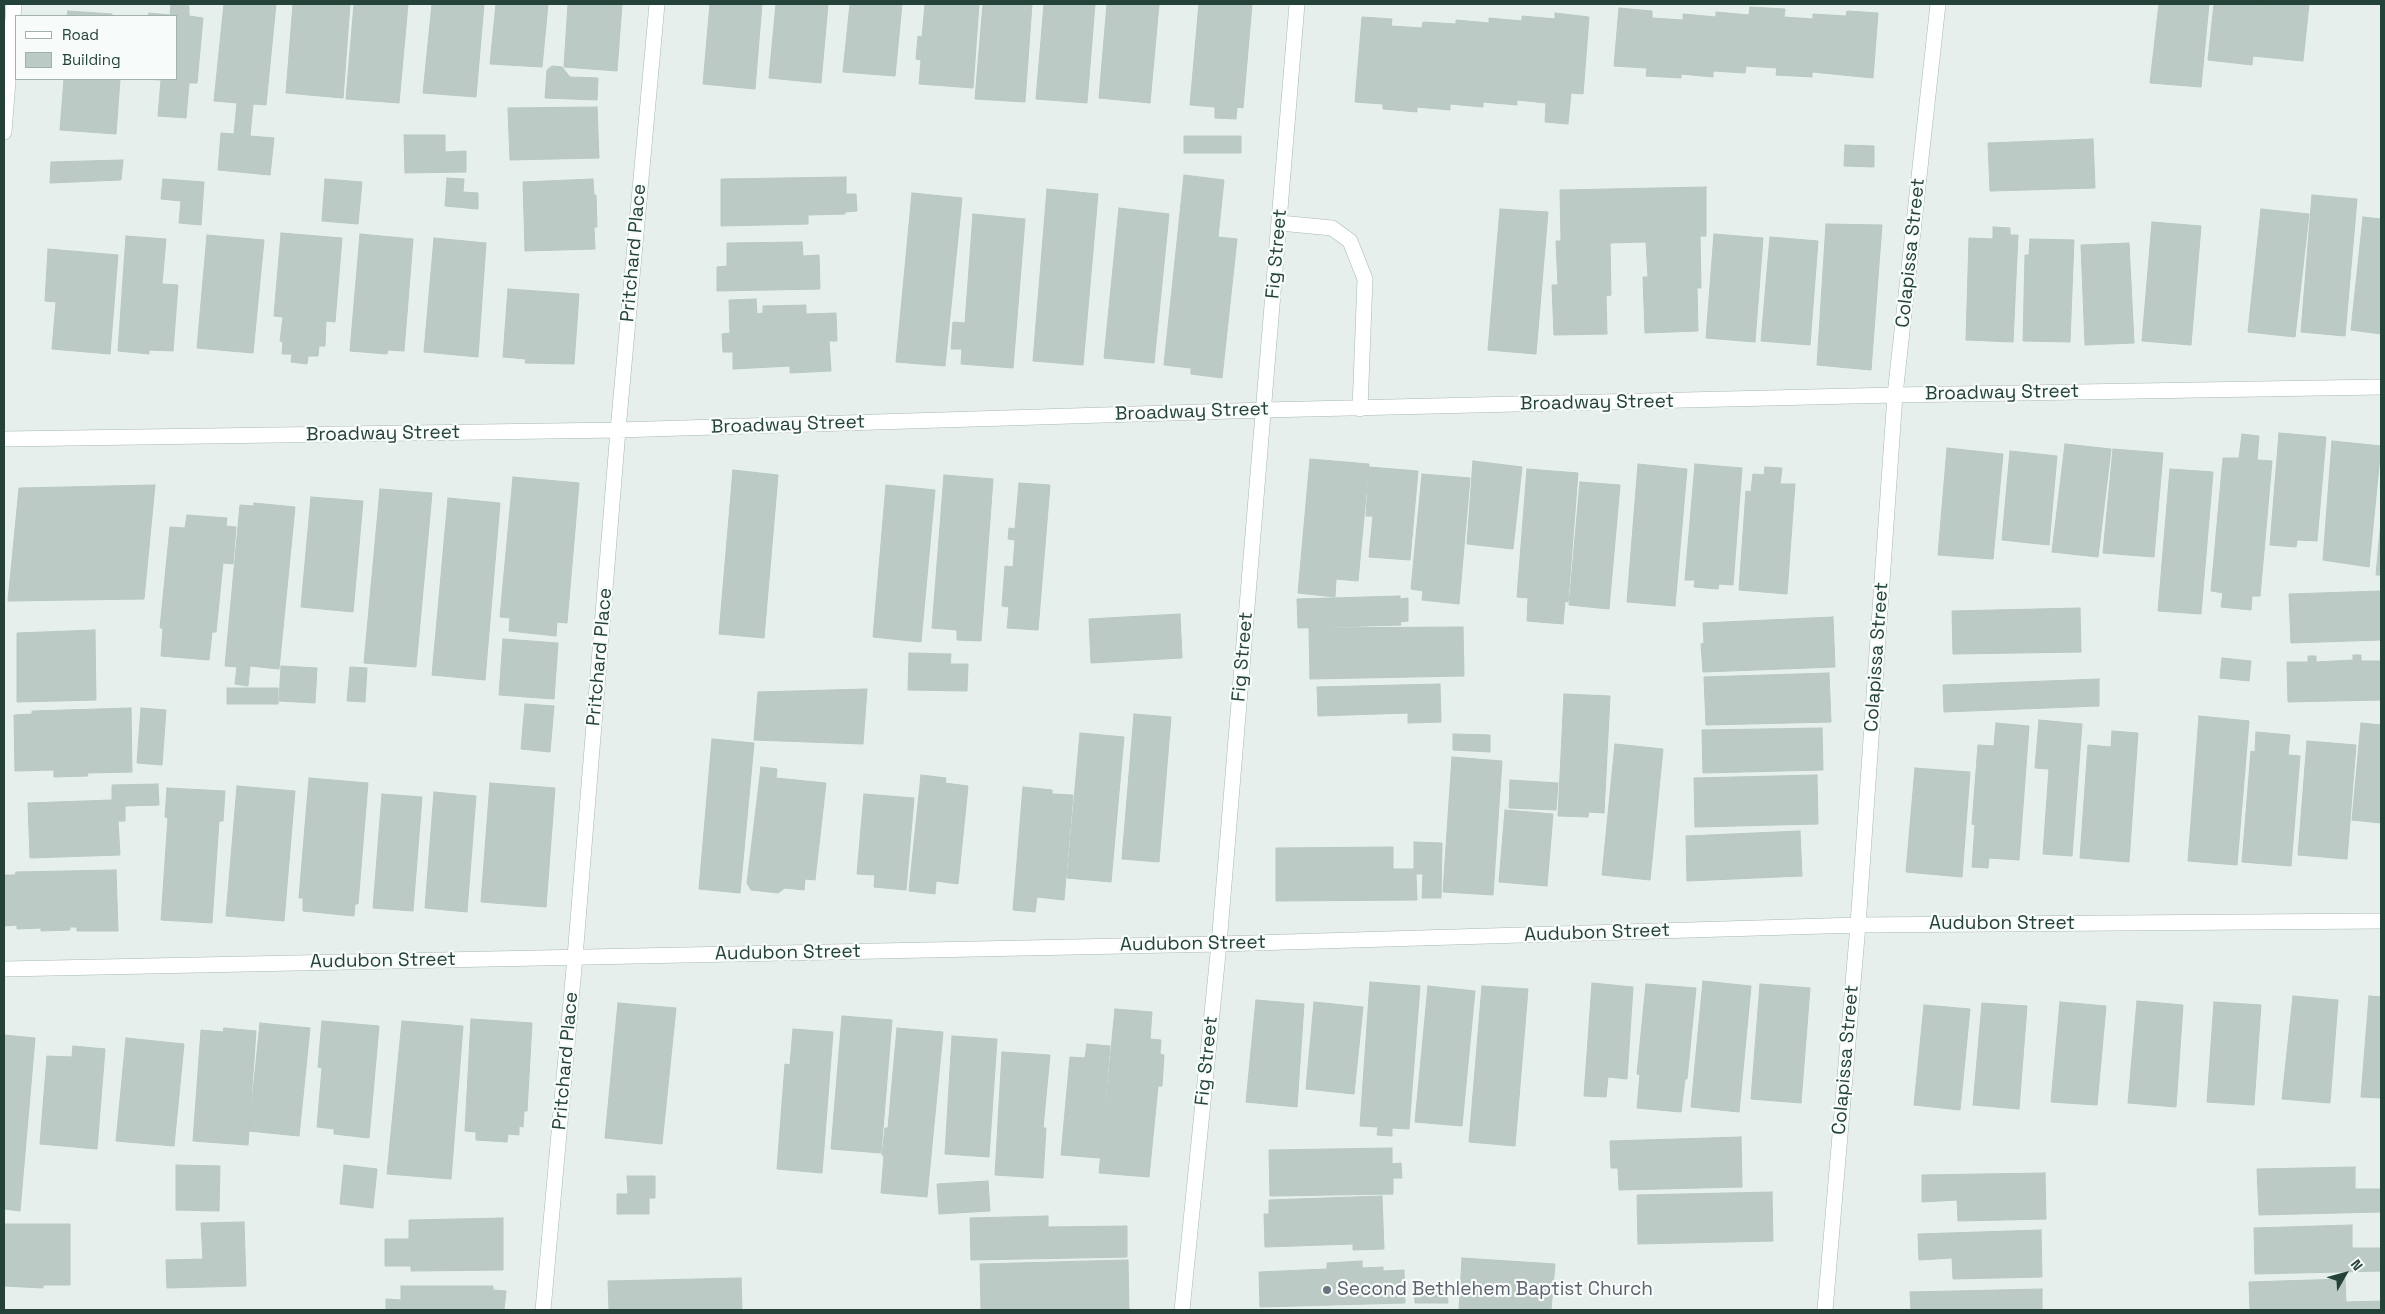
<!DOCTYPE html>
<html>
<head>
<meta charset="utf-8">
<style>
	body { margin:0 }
	#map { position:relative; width:2385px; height:1314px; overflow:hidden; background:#e6efeb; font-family:"Space Grotesk",sans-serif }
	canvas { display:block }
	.frame { position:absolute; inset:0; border:5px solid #24423a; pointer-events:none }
	.legend { position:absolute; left:15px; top:15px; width:162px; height:65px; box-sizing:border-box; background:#f7fbf9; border:1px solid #a3b1ad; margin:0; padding:6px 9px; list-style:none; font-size:15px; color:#24423a }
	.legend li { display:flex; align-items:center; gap:10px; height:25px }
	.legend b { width:25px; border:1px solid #a3b1ad }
	.north { position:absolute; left:2320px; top:1249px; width:50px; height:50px; -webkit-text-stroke:4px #f7fbf9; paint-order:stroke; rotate:52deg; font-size:14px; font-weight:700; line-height:20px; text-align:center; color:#24423a }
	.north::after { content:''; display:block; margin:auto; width:18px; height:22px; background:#24423a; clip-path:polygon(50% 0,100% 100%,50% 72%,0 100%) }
</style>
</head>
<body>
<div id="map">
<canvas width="2385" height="1314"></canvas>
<div class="frame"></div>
<ul class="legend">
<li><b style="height:6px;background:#fff"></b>Road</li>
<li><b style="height:14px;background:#bbcac4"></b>Building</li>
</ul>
<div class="north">N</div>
</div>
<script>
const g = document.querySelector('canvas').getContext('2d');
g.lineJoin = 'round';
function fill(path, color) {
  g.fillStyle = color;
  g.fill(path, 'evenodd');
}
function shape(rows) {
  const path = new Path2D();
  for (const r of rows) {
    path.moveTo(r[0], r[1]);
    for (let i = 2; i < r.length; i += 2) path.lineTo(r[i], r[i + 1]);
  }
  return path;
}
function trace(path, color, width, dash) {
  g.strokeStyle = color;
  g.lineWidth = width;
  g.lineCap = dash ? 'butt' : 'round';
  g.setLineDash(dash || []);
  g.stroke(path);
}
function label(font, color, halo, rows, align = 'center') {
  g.font = font + ' "Space Grotesk",sans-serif';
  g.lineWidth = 4.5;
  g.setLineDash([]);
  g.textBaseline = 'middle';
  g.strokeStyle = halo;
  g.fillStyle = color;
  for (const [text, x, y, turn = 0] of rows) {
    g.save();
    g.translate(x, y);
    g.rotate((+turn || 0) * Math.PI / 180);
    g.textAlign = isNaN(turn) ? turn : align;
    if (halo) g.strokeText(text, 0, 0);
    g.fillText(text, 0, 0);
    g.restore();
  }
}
const building = shape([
	[171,4,189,6,189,16,203,18,197,83,189,83,186,118,158,116,161,80,143,79,176,79,176,16,148,16,149,13,170,15,171,4],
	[224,4,276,4,266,105,253,104,250,136,274,138,270,175,218,170,221,133,234,134,237,103,214,101,224,4],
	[293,4,350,4,343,98,286,93,293,4],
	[354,4,408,4,399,103,346,99,354,4],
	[432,4,484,4,476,97,423,93,432,4],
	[496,4,548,4,542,67,490,64,496,4],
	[568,4,622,4,617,71,564,67,568,4],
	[710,4,762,4,755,89,703,84,710,4],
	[776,4,828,4,821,83,769,78,776,4],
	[850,4,902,4,895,76,843,72,850,4],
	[925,4,979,4,973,88,919,84,921,60,916,59,918,36,922,37,925,4],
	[983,4,1032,4,1025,102,975,99,983,4],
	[1044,4,1095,4,1087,103,1036,99,1044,4],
	[1107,4,1159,4,1150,103,1099,98,1107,4],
	[1199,4,1252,4,1243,108,1237,107,1236,119,1215,118,1215,107,1190,105,1199,4],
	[2159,4,2209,4,2201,87,2150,83,2159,4],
	[2214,4,2258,4,2252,65,2208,60,2214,4],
	[2259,4,2309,4,2303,61,2253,56,2259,4],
	[1750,7,1785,9,1784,17,1813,19,1813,14,1846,16,1847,11,1878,13,1873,78,1812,72,1812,77,1776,75,1777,68,1746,66,1745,73,1713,71,1713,77,1681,74,1681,78,1646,76,1647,68,1614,66,1619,8,1652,11,1652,18,1683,20,1683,14,1716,17,1716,12,1749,15,1750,7],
	[68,11,112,14,112,16,67,16,68,11],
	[1555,13,1589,17,1583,94,1571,93,1568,124,1545,122,1546,103,1517,100,1517,105,1483,102,1483,107,1450,104,1450,110,1417,107,1417,112,1383,109,1383,104,1355,102,1362,17,1392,19,1391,26,1422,28,1423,22,1456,24,1456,20,1489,23,1489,18,1522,21,1522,16,1555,19,1555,13],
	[552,66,562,67,570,77,598,78,597,100,545,98,547,70,552,66],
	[59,79,120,79,116,134,60,130,64,79,59,79],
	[597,107,599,158,510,160,508,108,597,107],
	[404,135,445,135,445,152,466,151,466,172,405,173,404,135],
	[1184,136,1241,136,1241,153,1184,153,1184,136],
	[2093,139,2095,188,1990,191,1988,143,2093,139],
	[1845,145,1874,146,1874,167,1844,166,1845,145],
	[123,160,121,180,50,183,51,162,123,160],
	[1184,175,1224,180,1218,237,1237,239,1222,378,1191,374,1191,368,1164,365,1184,175],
	[846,177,846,194,856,194,857,211,845,212,845,214,808,215,808,224,721,226,721,179,846,177],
	[447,178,464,179,463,192,478,193,478,209,445,206,447,178],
	[163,179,204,182,201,225,179,223,181,201,161,199,163,179],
	[325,179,362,182,358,224,322,221,325,179],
	[593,179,594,195,596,195,597,227,594,227,595,249,525,251,523,182,593,179],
	[1706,187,1706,236,1700,236,1701,288,1697,288,1698,331,1645,333,1643,277,1648,277,1646,242,1610,243,1611,295,1606,296,1607,334,1554,335,1552,285,1558,285,1556,241,1561,241,1560,190,1706,187],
	[1047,189,1098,194,1083,365,1033,361,1047,189],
	[912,193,962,198,945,366,896,362,912,193],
	[2312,195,2357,199,2345,336,2301,332,2312,195],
	[1119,208,1169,214,1154,363,1104,358,1119,208],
	[1500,209,1548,212,1536,354,1488,350,1500,209],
	[2261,209,2309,214,2295,337,2248,332,2261,209],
	[973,214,1025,219,1013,368,961,364,962,349,951,349,953,322,965,323,973,214],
	[2363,217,2381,219,2381,334,2351,330,2363,217],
	[2152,222,2201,226,2191,345,2142,341,2152,222],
	[1826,224,1882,225,1871,370,1817,365,1826,224],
	[1993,227,2010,228,2010,235,2018,235,2013,342,1966,340,1969,238,1993,239,1993,227],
	[281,233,342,238,335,322,326,321,325,346,319,346,318,356,308,356,307,364,291,362,292,354,282,354,283,342,280,341,283,317,274,316,281,233],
	[360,234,413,239,404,351,388,350,387,354,350,351,360,234],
	[1714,234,1763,238,1755,342,1706,338,1714,234],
	[207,235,264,240,253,353,197,348,207,235],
	[126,236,166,239,162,284,178,285,173,351,149,350,149,354,118,351,126,236],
	[1770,237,1818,241,1810,345,1761,341,1770,237],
	[434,238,486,243,478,357,424,352,434,238],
	[2030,239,2074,240,2070,342,2023,341,2025,255,2029,255,2030,239],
	[802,242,803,256,819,255,820,289,717,291,717,267,727,266,727,243,802,242],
	[2129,243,2134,343,2085,345,2081,245,2129,243],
	[48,249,118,255,110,354,52,349,56,302,45,301,48,249],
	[508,289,579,294,574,364,525,363,526,359,503,357,508,289],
	[756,299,757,314,763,313,763,306,806,305,806,314,836,313,837,341,829,341,831,371,790,373,790,366,733,369,733,352,723,352,722,334,730,333,729,300,756,299],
	[2279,433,2326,437,2317,541,2297,540,2296,547,2270,545,2279,433],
	[2242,434,2259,436,2257,460,2272,461,2260,596,2252,596,2251,610,2221,607,2223,593,2211,591,2223,458,2239,458,2242,434],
	[2332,441,2381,446,2369,567,2323,560,2332,441],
	[2065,444,2111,449,2098,557,2052,552,2065,444],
	[1947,448,2003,454,1993,559,1938,555,1947,448],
	[2113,449,2163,453,2154,557,2103,553,2113,449],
	[2010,451,2057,456,2049,545,2002,540,2010,451],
	[1310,459,1369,464,1358,581,1336,579,1335,597,1298,593,1310,459],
	[1473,461,1522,467,1513,549,1467,544,1473,461],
	[1638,464,1687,469,1675,606,1627,602,1638,464],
	[1695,464,1742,468,1733,585,1719,584,1718,589,1694,587,1695,580,1685,580,1695,464],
	[1369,467,1418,471,1410,560,1369,557,1373,516,1366,516,1369,467],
	[1765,467,1782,468,1780,484,1795,484,1787,594,1739,590,1746,491,1751,492,1753,474,1764,475,1765,467],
	[1527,469,1578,473,1568,602,1565,601,1563,624,1527,621,1528,598,1517,597,1527,469],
	[2170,469,2213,472,2201,614,2158,611,2170,469],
	[733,470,778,475,764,638,719,634,733,470],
	[1422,474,1470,478,1459,604,1422,600,1423,591,1411,589,1422,474],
	[944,475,993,479,981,641,957,640,957,630,932,628,944,475],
	[513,477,579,483,567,623,557,622,556,636,509,631,510,618,500,617,513,477],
	[1580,482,1620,485,1609,609,1569,605,1580,482],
	[1019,483,1050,485,1038,630,1007,628,1009,607,1002,606,1005,566,1013,567,1015,540,1008,539,1009,528,1015,529,1019,483],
	[155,485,144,599,8,601,19,488,155,485],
	[886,485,935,490,921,642,873,637,886,485],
	[380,489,432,493,416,667,364,663,380,489],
	[311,497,363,501,353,612,301,607,311,497],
	[448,498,500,503,485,680,432,675,448,498],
	[254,503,295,507,279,669,250,666,248,686,235,684,237,667,225,666,240,505,254,506,254,503],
	[187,515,227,518,226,526,236,527,233,564,223,563,216,632,212,632,209,660,161,656,163,628,160,628,170,527,185,528,187,515],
	[2381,521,2381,575,2376,575,2381,521],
	[2381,591,2381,640,2291,643,2289,594,2381,591],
	[1400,596,1400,599,1408,598,1408,621,1400,622,1401,625,1298,628,1297,599,1400,596],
	[2080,608,2081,652,1953,654,1952,611,2080,608],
	[1180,614,1182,658,1091,663,1089,619,1180,614],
	[1833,617,1835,667,1703,672,1701,644,1704,643,1703,623,1833,617],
	[1463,627,1464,676,1310,679,1309,628,1463,627],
	[95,630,96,700,17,702,17,633,95,630],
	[503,639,558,643,554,699,499,695,503,639],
	[909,653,951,654,950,664,968,664,967,691,908,690,909,653],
	[2353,655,2361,655,2361,661,2381,661,2381,700,2288,702,2287,662,2308,662,2308,656,2316,656,2316,662,2353,660,2353,655],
	[2222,658,2251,661,2249,681,2220,678,2222,658],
	[281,666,317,668,315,703,279,701,281,666],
	[350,667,367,668,365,702,347,701,350,667],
	[1829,673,1831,722,1706,725,1704,677,1829,673],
	[2099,679,2099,706,1944,712,1943,685,2099,679],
	[1440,684,1441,722,1408,723,1408,713,1318,716,1317,687,1440,684],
	[227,688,278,688,278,704,227,704,227,688],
	[867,689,863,744,754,740,758,692,867,689],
	[1564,694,1610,696,1604,813,1589,812,1588,817,1558,816,1564,694],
	[525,704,554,706,550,752,521,749,525,704],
	[131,708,132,772,87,773,88,776,54,777,54,770,15,771,14,715,32,714,32,711,131,708],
	[141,708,166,710,162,765,137,763,141,708],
	[1134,714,1171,717,1159,862,1122,859,1134,714],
	[2199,716,2249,721,2237,865,2188,861,2199,716],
	[2039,720,2082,724,2072,856,2043,854,2049,769,2035,768,2039,720],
	[1996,723,2029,726,2019,860,1989,858,1988,868,1972,867,1975,825,1972,824,1978,745,1994,746,1996,723],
	[2361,723,2381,725,2381,823,2352,820,2361,723],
	[1822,728,1823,770,1703,773,1702,730,1822,728],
	[2112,731,2138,733,2129,862,2080,858,2088,745,2111,747,2112,731],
	[2256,732,2290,735,2288,755,2300,756,2291,866,2242,862,2251,751,2255,752,2256,732],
	[1080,733,1124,737,1111,882,1067,878,1080,733],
	[1453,734,1490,735,1490,752,1453,750,1453,734],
	[712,739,754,743,740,893,699,889,712,739],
	[2307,741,2356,745,2347,859,2298,855,2307,741],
	[1615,744,1663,749,1650,880,1602,875,1615,744],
	[1452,757,1502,761,1493,895,1443,892,1452,757],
	[761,767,777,769,776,778,826,783,815,880,805,879,804,890,785,888,778,893,751,890,747,883,761,767],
	[1915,768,1970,772,1962,877,1906,872,1915,768],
	[921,775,946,778,945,783,968,786,958,884,936,881,935,894,909,891,921,775],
	[1817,775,1818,824,1695,827,1694,778,1817,775],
	[309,778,368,783,358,904,355,904,354,916,303,911,303,898,299,898,309,778],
	[1510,780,1558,783,1556,810,1509,808,1510,780],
	[490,783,555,788,546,907,481,902,490,783],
	[158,784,159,805,125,806,125,821,118,821,120,855,30,858,28,803,112,800,112,785,158,784],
	[237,786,295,791,284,921,226,916,237,786],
	[1023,787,1052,790,1052,794,1073,795,1064,900,1037,897,1035,912,1013,910,1023,787],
	[167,788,225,791,223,821,219,821,212,923,161,920,168,818,165,817,167,788],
	[434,792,476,796,467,912,425,908,434,792],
	[382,794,422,797,413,911,373,908,382,794],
	[864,794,914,798,906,890,874,887,875,875,857,874,864,794],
	[1505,810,1553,814,1547,886,1499,882,1505,810],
	[1800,831,1802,876,1687,881,1686,836,1800,831],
	[1414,842,1442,843,1441,898,1422,898,1423,874,1416,874,1417,900,1276,901,1276,848,1393,847,1393,869,1414,869,1414,842],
	[116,870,118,931,77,931,77,927,70,927,70,930,41,931,41,928,17,929,17,925,4,926,4,875,15,875,16,872,116,870],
	[1703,981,1751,986,1739,1112,1691,1107,1703,981],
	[1370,982,1420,986,1409,1129,1392,1128,1392,1136,1377,1135,1378,1127,1360,1126,1370,982],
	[1592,983,1633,987,1627,1079,1608,1077,1606,1097,1584,1096,1592,983],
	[1646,984,1696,988,1687,1079,1685,1079,1681,1112,1637,1108,1640,1075,1637,1074,1646,984],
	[1760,984,1810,988,1801,1103,1751,1099,1760,984],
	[1428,986,1475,991,1462,1126,1415,1122,1428,986],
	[1482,986,1528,989,1515,1146,1469,1142,1482,986],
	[2293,996,2338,1000,2330,1103,2282,1099,2293,996],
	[2369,996,2381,997,2381,1098,2361,1097,2369,996],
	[1256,1000,1304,1004,1297,1107,1246,1102,1256,1000],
	[2137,1001,2183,1005,2176,1107,2128,1103,2137,1001],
	[1314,1002,1363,1007,1354,1094,1306,1089,1314,1002],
	[2060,1002,2106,1006,2097,1105,2051,1102,2060,1002],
	[2214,1002,2261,1005,2254,1105,2207,1102,2214,1002],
	[618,1003,676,1008,662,1144,605,1138,618,1003],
	[1982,1003,2027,1006,2019,1109,1973,1105,1982,1003],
	[1924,1005,1970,1009,1960,1110,1914,1105,1924,1005],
	[1115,1009,1152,1012,1150,1039,1161,1040,1160,1054,1164,1055,1162,1086,1158,1086,1149,1177,1099,1173,1115,1009],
	[842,1016,892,1020,881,1153,831,1149,842,1016],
	[471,1019,532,1023,527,1111,524,1111,523,1127,519,1126,519,1135,508,1134,507,1142,476,1140,476,1132,465,1131,471,1019],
	[322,1021,379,1026,369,1138,334,1134,334,1129,317,1127,322,1068,318,1067,322,1021],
	[402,1021,463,1026,451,1179,387,1174,402,1021],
	[260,1023,310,1028,299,1136,249,1131,260,1023],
	[224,1028,256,1031,248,1145,193,1141,201,1030,223,1032,224,1028],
	[897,1028,943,1032,927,1197,881,1193,884,1156,882,1155,885,1128,888,1128,897,1028],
	[793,1029,833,1032,822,1173,777,1169,785,1064,790,1065,793,1029],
	[4,1035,35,1038,20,1211,4,1209,4,1035],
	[952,1036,997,1039,989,1157,945,1154,952,1036],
	[126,1038,184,1044,174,1146,116,1141,126,1038],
	[1087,1044,1110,1046,1100,1158,1061,1155,1070,1057,1085,1058,1087,1044],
	[73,1046,105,1049,97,1149,40,1144,47,1056,72,1057,73,1046],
	[1002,1052,1050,1055,1043,1128,1046,1128,1043,1178,995,1175,1002,1052],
	[1741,1137,1742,1187,1619,1190,1618,1168,1611,1168,1610,1141,1741,1137],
	[1392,1148,1392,1164,1401,1163,1402,1178,1393,1178,1393,1194,1270,1196,1269,1150,1392,1148],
	[176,1165,220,1166,219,1211,176,1210,176,1165],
	[344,1165,377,1169,373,1208,340,1204,344,1165],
	[2355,1167,2355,1189,2381,1189,2381,1212,2259,1215,2257,1169,2355,1167],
	[2045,1173,2046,1219,1958,1221,1957,1200,1922,1202,1922,1175,2045,1173],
	[627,1176,655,1176,655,1198,649,1198,649,1214,617,1214,617,1194,628,1194,627,1176],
	[988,1181,990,1211,939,1214,937,1184,988,1181],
	[1772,1192,1773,1241,1638,1244,1637,1195,1772,1192],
	[1382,1196,1384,1249,1353,1250,1353,1244,1265,1247,1264,1214,1269,1214,1269,1200,1382,1196],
	[1048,1216,1048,1227,1127,1226,1127,1257,971,1260,970,1218,1048,1216],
	[503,1218,503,1270,411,1271,411,1266,385,1266,385,1239,409,1239,409,1220,503,1218],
	[244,1222,246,1286,167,1288,166,1260,203,1259,201,1223,244,1222],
	[4,1224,70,1224,70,1285,43,1285,43,1288,4,1286,4,1224],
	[2352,1225,2352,1248,2381,1248,2381,1271,2255,1274,2254,1228,2352,1225],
	[2041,1230,2042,1277,1953,1279,1952,1258,1919,1260,1918,1234,2041,1230],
	[1462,1258,1555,1264,1551,1310,1459,1310,1462,1258],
	[1128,1260,1129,1310,981,1310,980,1264,1128,1260],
	[1362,1261,1362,1268,1383,1267,1383,1271,1404,1270,1405,1303,1260,1307,1259,1272,1327,1269,1327,1263,1362,1261],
	[741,1278,742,1310,609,1310,608,1281,741,1278],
	[2345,1279,2346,1302,2381,1301,2381,1310,2250,1310,2249,1282,2345,1279],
	[1414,1285,1447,1285,1448,1303,1415,1303,1414,1285],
	[401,1286,493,1286,493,1290,506,1291,504,1310,386,1310,386,1299,401,1300,401,1286],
	[2042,1289,2042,1310,1911,1310,1910,1292,2042,1289]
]);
fill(building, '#bbcac4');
trace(building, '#b8c9c2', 1);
const minor = shape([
	[4,132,14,4],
	[1280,223,1332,228,1350,241,1365,279,1360,409],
	[4,439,618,430,1265,410,1895,395,2381,387],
	[4,969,1219,944,1858,925,2381,921],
	[543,1310,575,957,618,430,657,4],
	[1182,1310,1219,944,1297,4],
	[1825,1310,1858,925,1895,395,1938,4]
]);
trace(minor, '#a8b8b2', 16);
trace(minor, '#fff', 15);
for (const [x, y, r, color] of [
	[1327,1290,5,"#6b7280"]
]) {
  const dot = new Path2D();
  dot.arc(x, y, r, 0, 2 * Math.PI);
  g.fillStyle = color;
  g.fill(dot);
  trace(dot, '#f7fbf9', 2);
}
label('19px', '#24423a', '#f7fbf9', [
	["Pritchard Place",634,253,-85],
	["Colapissa Street",1911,253,-84],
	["Fig Street",1277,254,-85],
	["Broadway Street",2002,393,-1],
	["Broadway Street",1597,403,-1],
	["Broadway Street",1192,412,-2],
	["Broadway Street",788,425,-2],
	["Broadway Street",383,434,-1],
	["Pritchard Place",600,657,-85],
	["Fig Street",1243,657,-85],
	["Colapissa Street",1877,657,-86],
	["Audubon Street",2002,924],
	["Audubon Street",1597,933,-2],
	["Audubon Street",1193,944,-1],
	["Audubon Street",788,953,-1],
	["Audubon Street",383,961,-1],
	["Colapissa Street",1846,1060,-85],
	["Pritchard Place",566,1061,-85],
	["Fig Street",1207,1061,-84]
]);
label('19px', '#5b616d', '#f7fbf9', [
	["Second Bethlehem Baptist Church",1337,1290]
], 'left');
</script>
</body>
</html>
